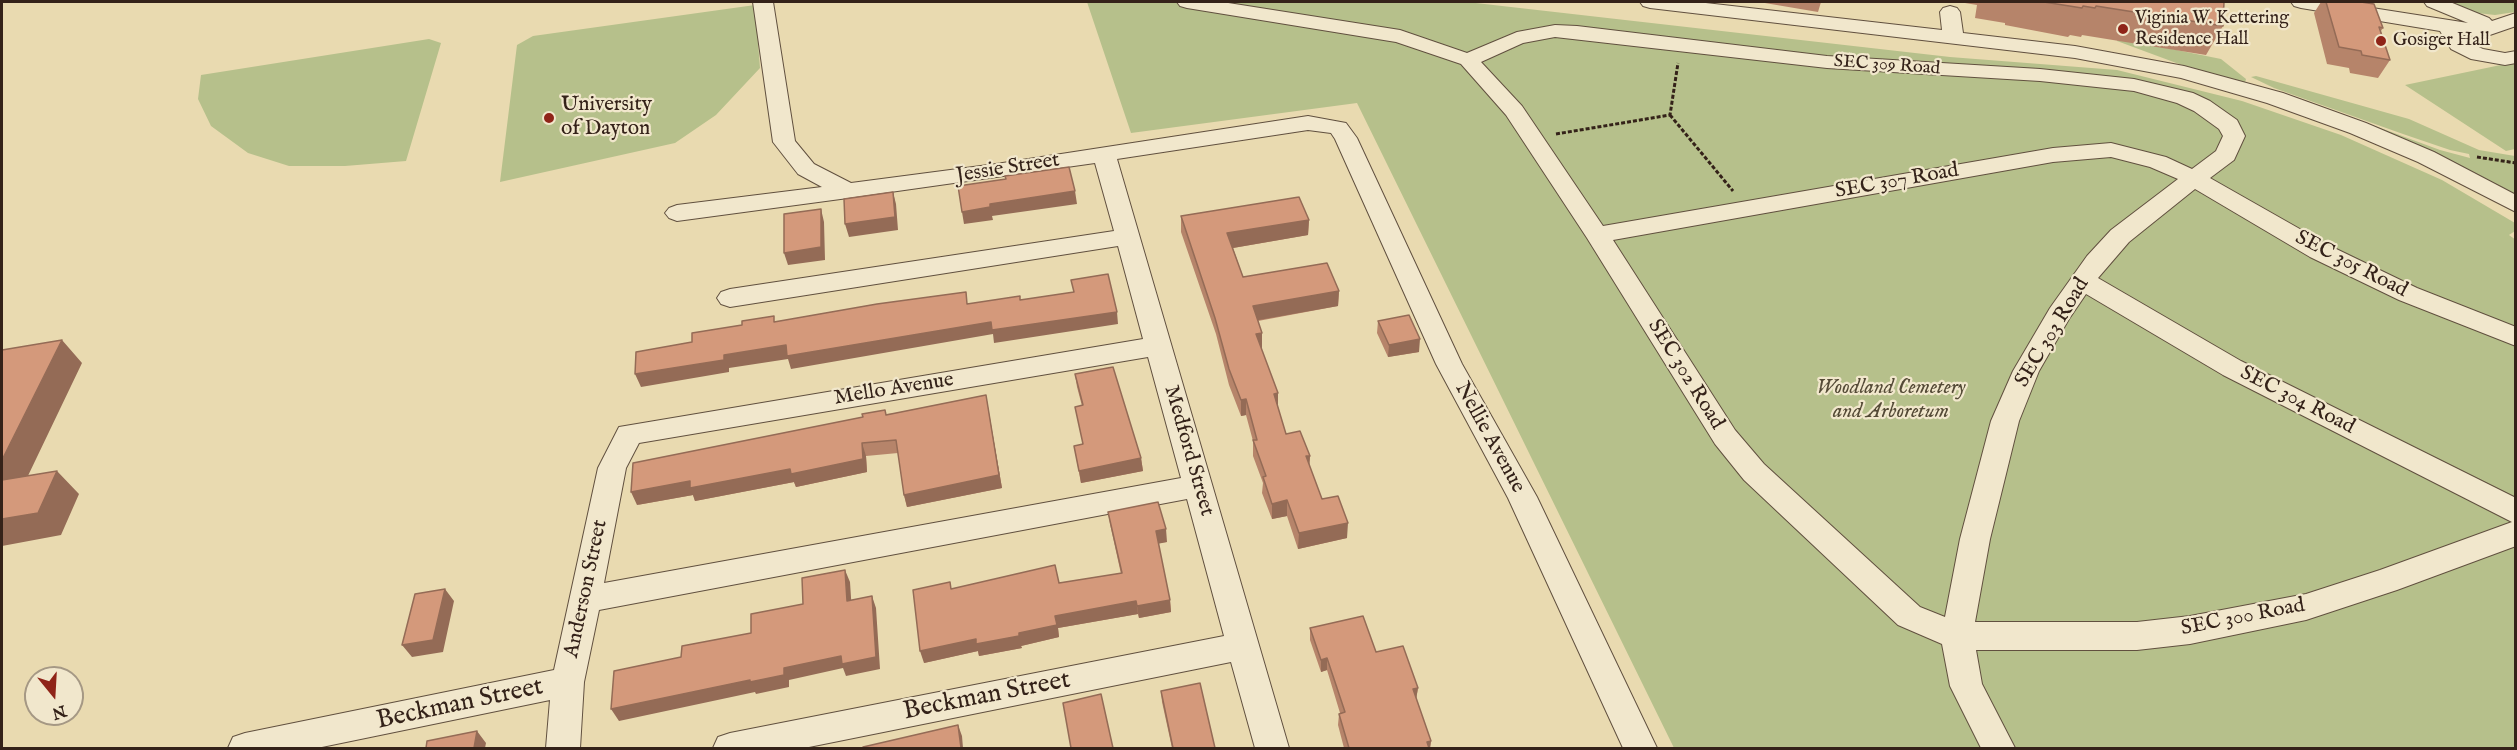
<!DOCTYPE html>
<html>
<head>
<meta charset="utf-8">
<style>
	body { margin:0 }
	#map { position:relative; width:2517px; height:750px; overflow:hidden; background:#e9dab0; font-family:"IM FELL English",serif }
	canvas { display:block }
	.frame { position:absolute; inset:0; border:3px solid #342219; pointer-events:none }
	.north { position:absolute; left:24px; top:666px; width:60px; height:60px; box-sizing:border-box; background:#f1e7cc; border:2px solid #a59884; border-radius:50%; rotate:162deg; font-size:16px; font-weight:700; line-height:24px; text-align:center; color:#342219 }
	.north::after { content:''; display:block; margin:auto; width:21px; height:27px; background:#8f2418; clip-path:polygon(50% 0,100% 100%,50% 72%,0 100%) }
</style>
</head>
<body>
<div id="map">
<canvas width="2517" height="750"></canvas>
<div class="frame"></div>
<div class="north">N</div>
</div>
<script>
const g = document.querySelector('canvas').getContext('2d');
g.lineJoin = 'round';
function fill(path, color) {
  g.fillStyle = color;
  g.fill(path, 'evenodd');
}
function shape(rows) {
  const path = new Path2D();
  for (const r of rows) {
    path.moveTo(r[0], r[1]);
    for (let i = 2; i < r.length; i += 2) path.lineTo(r[i], r[i + 1]);
  }
  return path;
}
function trace(path, color, width, dash) {
  g.strokeStyle = color;
  g.lineWidth = width;
  g.lineCap = dash ? 'butt' : 'round';
  g.setLineDash(dash || []);
  g.stroke(path);
}
function label(font, color, halo, rows, align = 'center') {
  g.font = font + ' "IM FELL English",serif';
  g.lineWidth = 4.5;
  g.setLineDash([]);
  g.textBaseline = 'middle';
  g.strokeStyle = halo;
  g.fillStyle = color;
  for (const [text, x, y, turn = 0] of rows) {
    g.save();
    g.translate(x, y);
    g.rotate((+turn || 0) * Math.PI / 180);
    g.textAlign = isNaN(turn) ? turn : align;
    if (halo) g.strokeText(text, 0, 0);
    g.fillText(text, 0, 0);
    g.restore();
  }
}
fill(shape([
	[1087,2,1467,2,1950,57,2117,70,2242,101,2341,135,2442,180,2515,223,2515,231,2509,235,2516,240,2515,748,1674,748,1357,103,1131,133],
	[2455,2,2515,2,2515,12,2495,15,2477,13,2451,3],
	[755,5,760,68,716,115,675,143,500,182,517,45,533,36],
	[2117,38,2221,59,2246,79,2245,83,2179,64,2117,41],
	[429,39,441,43,406,161,345,166,289,166,248,153,211,126,198,99,201,75],
	[2515,62,2515,149,2506,151,2405,85],
	[2256,76,2409,119,2479,150,2515,156,2515,196,2255,85,2302,99,2440,150,2470,158,2469,154,2450,150,2403,134,2274,88,2251,77]
]), '#b6c08b');
const minor = shape([
	[753,2,773,2,795,141,814,164,851,183,996,164,1308,116,1346,123,1357,138,1462,364,1537,497,1657,748,1623,748,1508,498,1436,364,1335,139,1331,133,1308,130,1117,159,1289,748,1255,748,1231,662,804,748,713,748,718,737,730,733,1224,636,1187,499,599,610,584,682,580,748,546,748,550,700,317,748,228,748,233,737,245,733,554,670,598,468,619,427,1143,339,1118,246,730,307,721,304,717,298,721,292,730,289,1114,231,1095,163,848,198,677,221,669,218,665,213,669,208,677,205,822,187,798,174,773,142,753,2],
	[1148,357,1181,478,604,583,626,468,639,443,1148,357],
	[1177,2,1222,2,1400,30,1467,53,1517,32,1555,25,1577,26,1827,56,2040,69,2134,79,2193,93,2210,101,2237,120,2245,136,2234,160,2210,178,2328,245,2417,288,2516,327,2516,346,2399,300,2310,257,2195,189,2129,242,2098,278,2241,361,2516,498,2516,546,2397,590,2306,620,2190,644,2137,650,1976,650,1982,684,2015,748,1981,748,1950,686,1942,644,1898,625,1744,480,1715,444,1587,238,1506,115,1461,64,1396,42,1187,8,1180,6,1177,2],
	[1555,37,1827,68,2040,81,2134,91,2177,103,2194,111,2219,129,2223,136,2216,151,2192,169,2166,157,2111,143,2053,148,1603,226,1522,106,1481,62,1523,43,1555,37],
	[2111,157,2150,167,2178,179,2111,230,2087,256,2050,308,2013,371,1991,421,1960,539,1945,617,1920,607,1764,464,1735,430,1613,240,2053,162,2111,157],
	[2086,294,2223,375,2512,522,2380,570,2306,594,2190,616,2137,622,1975,622,1990,539,2019,421,2039,371,2069,319,2086,294],
	[1640,2,1697,2,1942,30,1940,12,1943,8,1950,6,1957,8,1960,12,1963,33,2075,46,2184,66,2283,93,2366,123,2434,152,2516,195,2516,212,2418,162,2350,133,2267,103,2181,78,2075,58,1650,8,1643,6,1640,2],
	[2291,2,2334,2,2468,23,2427,6,2424,2,2450,2,2489,18,2492,21,2516,13,2516,26,2484,37,2463,35,2466,41,2483,49,2505,53,2516,51,2516,63,2505,65,2471,59,2451,49,2440,31,2301,8,2294,6,2291,2]
]);
trace(minor, '#61503f', 2);
trace(shape([
	[2216,44,2222,34,2220,27],
	[1670,115,1733,191],
	[1556,134,1670,115,1678,63],
	[2477,157,2516,163]
]), '#342219', 3, [4, 2]);
fill(minor, '#f1e7cc');
fill(shape([
	[1759,2,1821,2,1818,12],
	[1959,2,2224,2,2223,26,2206,55,2082,35,2081,37,2070,35,2068,37,2005,25,2005,23,1975,18,1977,5],
	[2321,2,2361,2,2383,28,2381,31,2390,60,2378,78,2350,73,2349,68,2327,64,2314,13],
	[1181,216,1309,220,1308,235,1233,248,1243,277,1339,291,1338,306,1258,321,1262,333,1261,349,1286,434,1310,456,1309,465,1322,499,1347,538,1298,549,1287,516,1272,519,1262,493,1263,483,1253,456,1253,441,1246,415,1241,416,1229,385,1216,334,1181,232],
	[1378,321,1419,352,1388,357,1377,333],
	[1075,374,1141,458,1143,471,1081,483,1074,446,1083,444,1075,407,1082,406,1077,387],
	[988,408,1002,488,907,507,904,495,898,453,866,456,867,472,796,487,794,482,695,501,693,495,637,505,886,414],
	[1108,512,1167,542,1158,543,1170,600,1171,612,1139,618,1138,614,1058,628,1059,637,1021,646,1022,648,979,656,978,651,924,663,952,589,1059,583,1121,574,1110,524],
	[1310,628,1376,652,1418,688,1416,699,1431,741,1430,748,1344,748,1338,725,1339,714,1340,713,1327,670,1321,672,1310,640],
	[1161,691,1215,748,1172,748,1162,702]
]), '#b6846a');
fill(shape([
	[1075,191,1077,204,992,216,993,220,964,224,962,212,990,204],
	[893,192,896,204,898,230,849,237,845,224],
	[821,209,824,222,825,260,788,265,784,253],
	[1309,220,1308,235,1227,249,1227,233],
	[1339,291,1338,306,1253,321,1253,306],
	[1117,312,1118,324,994,343,993,334,791,369,788,359,729,368,729,372,641,387,635,374,724,355,786,345,991,322],
	[1262,333,1262,348,1256,349,1256,334],
	[1420,339,1419,352,1388,357,1389,345],
	[62,340,82,363,14,505,2,493,2,460],
	[1278,393,1278,409,1274,394],
	[986,395,1002,488,907,507,904,495],
	[1246,399,1246,415,1241,416,1241,400],
	[862,443,866,456,867,472,796,487,794,482,695,501,693,495,637,505,631,492],
	[1306,456,1310,456,1309,471],
	[1141,458,1143,471,1081,483,1079,471],
	[57,471,79,494,61,535,2,546,2,519],
	[1287,500,1287,516,1272,519,1272,504],
	[1348,523,1347,538,1298,549,1299,533],
	[1166,529,1167,542,1157,544,1156,531],
	[845,570,850,582,852,613,847,601],
	[445,589,454,601,443,652,412,657,402,645],
	[872,596,876,608,880,669,846,676,843,668,789,680,789,687,756,694,755,692,619,721,611,709,784,668],
	[1170,600,1171,612,1139,618,1137,606],
	[1136,601,1138,614,1058,628,1059,637,1021,646,1022,648,979,656,978,651,924,663,920,651,976,639,1019,633,1055,616],
	[1327,658,1327,670,1321,672,1321,660],
	[1418,688,1416,700,1413,689],
	[958,725,962,736,963,748,961,748],
	[477,731,486,743,485,748,474,748],
	[1431,741,1430,748,1426,748,1427,742]
]), '#946b56');
const building = shape([
	[2044,2,2224,2,2223,26,2096,6,2095,8,2083,6,2082,8,2044,2],
	[2326,2,2361,2,2374,4,2383,28,2379,27,2390,60,2362,55,2361,51,2339,47,2326,2],
	[1069,167,1075,191,990,204,990,207,962,212,958,186,1006,179,1005,176,1069,167],
	[893,192,895,217,845,224,844,199,893,192],
	[1299,197,1309,220,1227,233,1243,277,1327,263,1339,291,1253,306,1262,333,1256,334,1278,393,1274,394,1286,434,1300,431,1310,456,1306,456,1322,499,1338,496,1348,523,1299,533,1287,500,1272,504,1263,477,1266,476,1253,440,1257,440,1246,399,1241,400,1229,369,1215,318,1181,216,1299,197],
	[821,209,821,247,784,253,784,214,821,209],
	[1108,274,1117,312,992,330,991,322,787,356,786,345,724,355,724,360,635,374,636,352,692,342,692,333,742,325,742,321,774,316,774,322,877,304,966,292,967,304,1020,296,1020,300,1074,292,1071,280,1108,274],
	[1409,315,1420,339,1389,345,1378,321,1409,315],
	[62,340,2,460,2,350,62,340],
	[1113,367,1141,458,1079,471,1074,446,1083,444,1075,407,1083,405,1075,374,1113,367],
	[986,395,999,475,904,495,896,440,862,443,863,459,791,474,790,469,690,488,690,481,631,492,633,463,863,417,862,414,885,410,886,415,986,395],
	[57,471,38,513,2,519,2,480,57,471],
	[1158,502,1166,529,1156,531,1170,600,1137,606,1136,601,1055,616,1057,625,1019,633,1019,636,976,644,976,639,920,651,913,590,950,582,951,589,1055,565,1059,583,1122,573,1108,512,1158,502],
	[845,570,847,601,872,596,876,657,842,664,841,656,784,668,784,675,750,682,750,680,611,709,614,671,681,657,682,646,751,633,751,614,803,604,802,578,845,570],
	[445,589,433,640,402,645,415,594,445,589],
	[1363,616,1376,652,1403,646,1418,688,1413,689,1431,741,1427,742,1429,748,1349,748,1339,714,1345,712,1327,658,1321,660,1310,628,1363,616],
	[1200,683,1215,748,1173,748,1161,691,1200,683],
	[1101,694,1113,748,1071,748,1063,703,1101,694],
	[958,725,961,748,863,748,863,747,958,725],
	[477,731,474,748,426,748,427,741,477,731]
]);
fill(building, '#d4997b');
trace(building, '#946b56', 1.5);
for (const [x, y, r, color] of [
	[2123,29,6,"#8f2418"],
	[2381,41,6,"#8f2418"],
	[549,118,6,"#8f2418"]
]) {
  const dot = new Path2D();
  dot.arc(x, y, r, 0, 2 * Math.PI);
  g.fillStyle = color;
  g.fill(dot);
  trace(dot, '#f1e7cc', 2);
}
label('18px', '#342219', '#f1e7cc', [
	["Viginia W. Kettering",2135,19],
	["Residence Hall",2135,40],
	["Gosiger Hall",2393,41]
], 'left');
label('18px', '#342219', '#f1e7cc', [
	["SEC 309 Road",1887,66,4]
]);
label('21px', '#342219', '#f1e7cc', [
	["University",561,106],
	["of Dayton",561,130]
], 'left');
label('21px', '#342219', '#f1e7cc', [
	["Jessie Street",1008,169,-9],
	["SEC 307 Road",1897,182,-10],
	["SEC 305 Road",2351,265,27],
	["SEC 303 Road",2053,333,-59],
	["SEC 302 Road",1685,375,58],
	["Mello Avenue",894,390,-9],
	["SEC 304 Road",2297,401,27],
	["Nellie Avenue",1489,438,61],
	["Medford Street",1188,451,74],
	["Anderson Street",587,589,-78],
	["SEC 300 Road",2243,618,-11]
]);
label('italic 21px', '#544a36', '#f1e7cc', [
	["Woodland Cemetery",1891,389],
	["and Arboretum",1891,413]
]);
label('26px', '#342219', '#f1e7cc', [
	["Beckman Street",987,697,-11],
	["Beckman Street",460,705,-12]
]);
</script>
</body>
</html>
